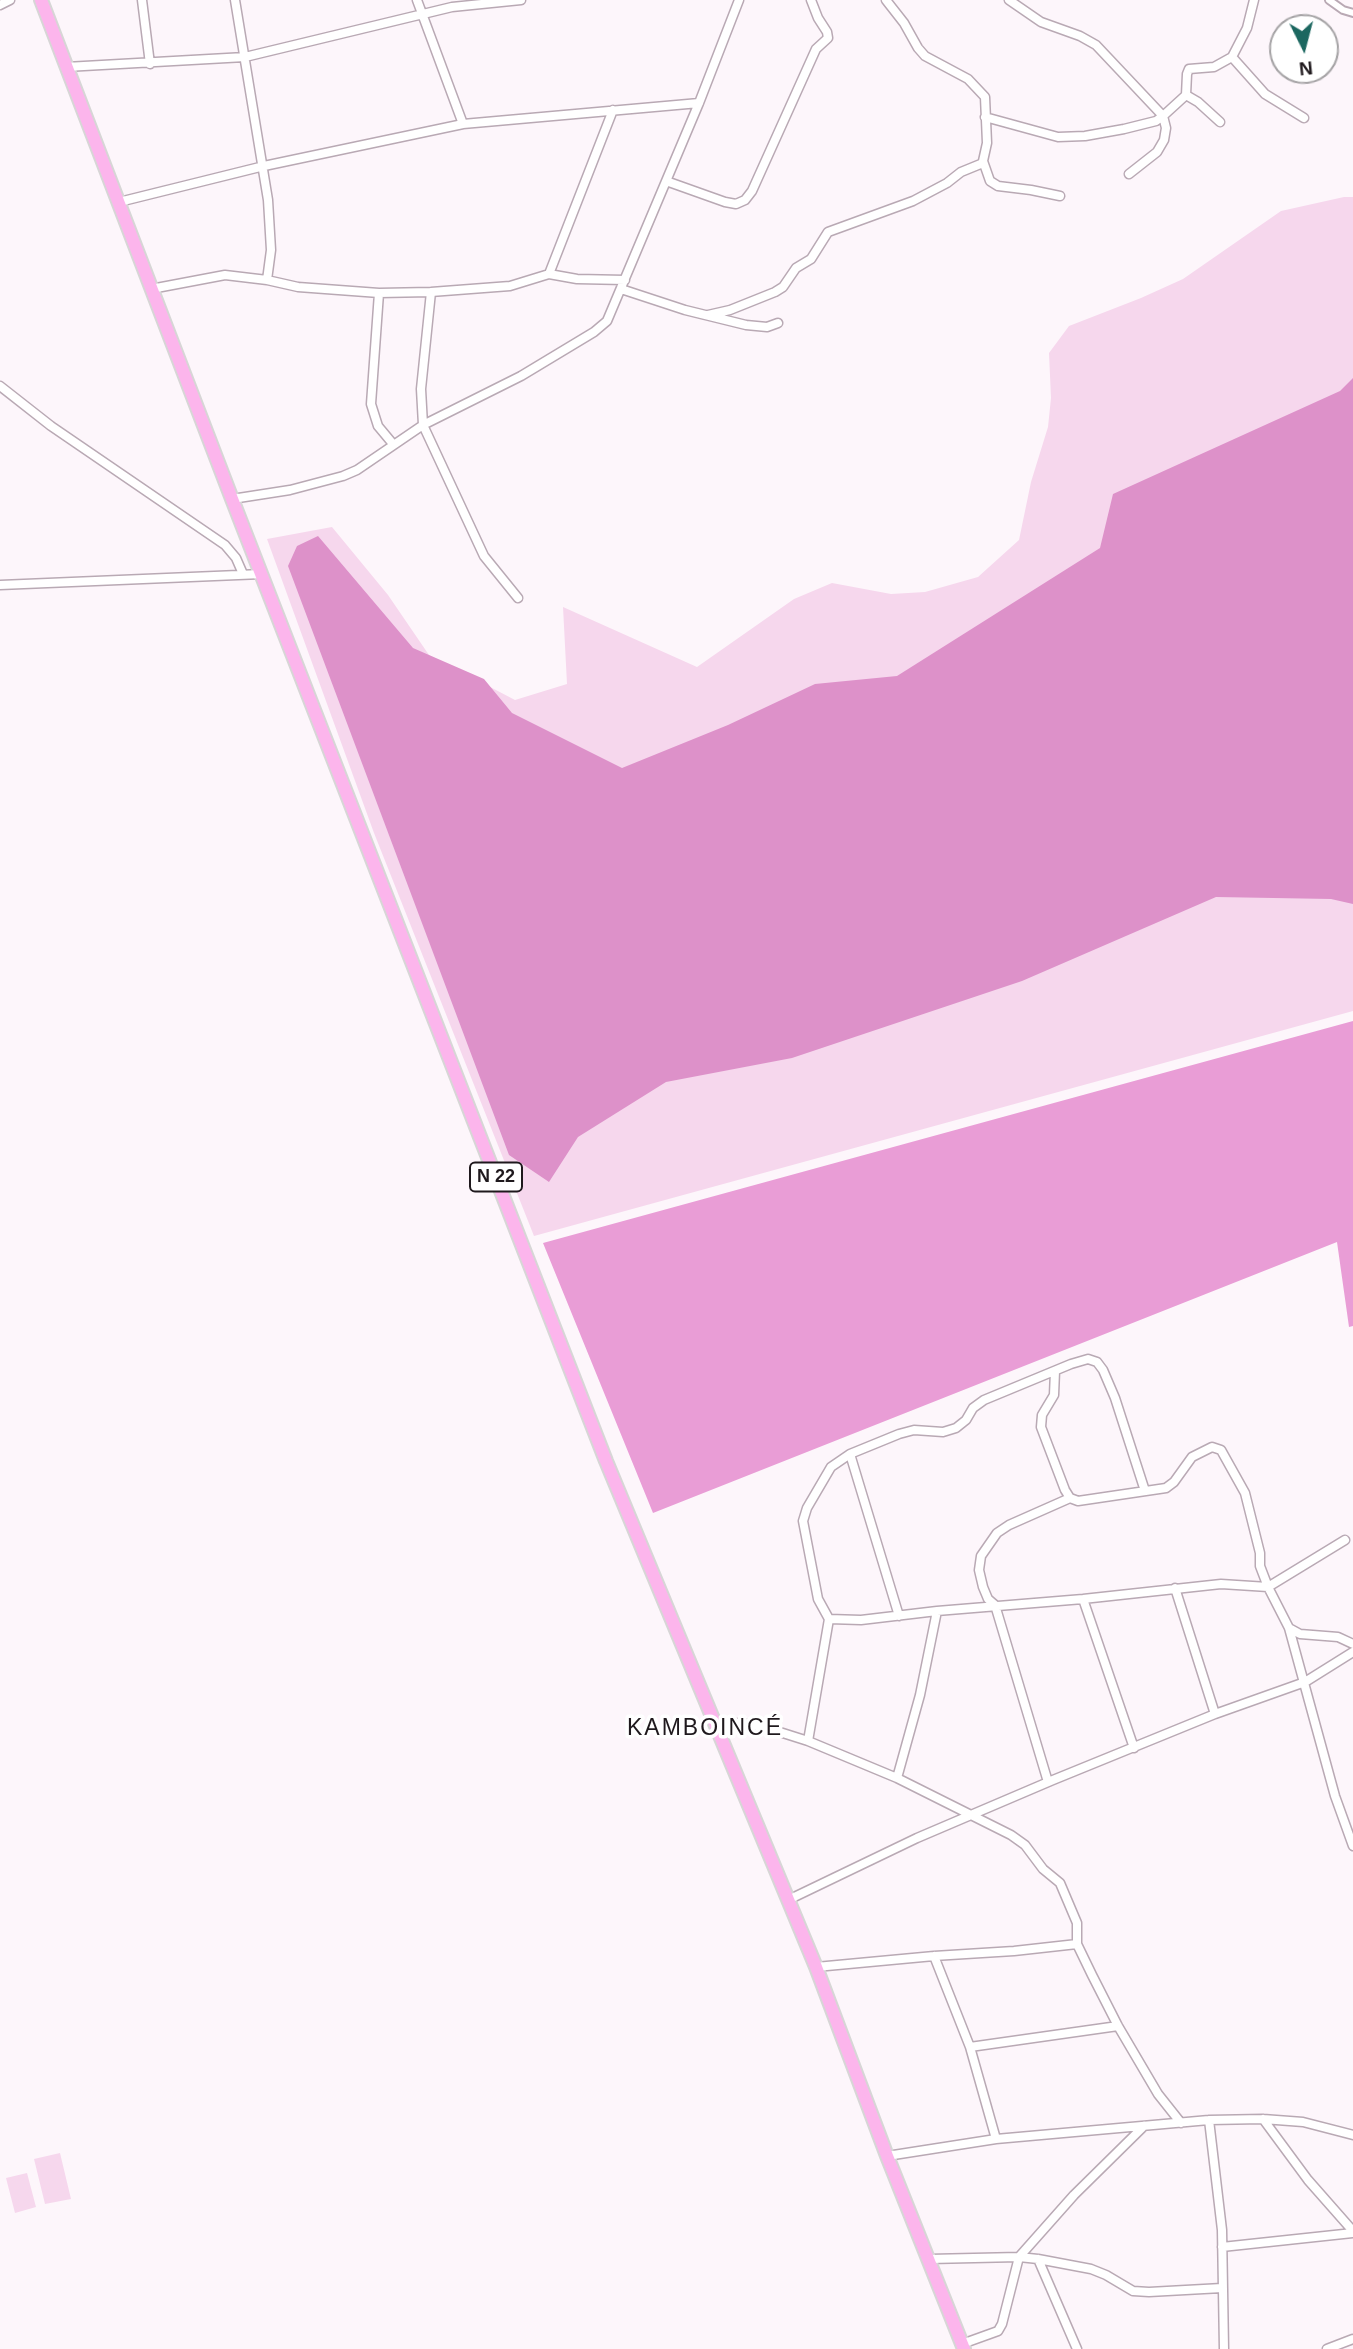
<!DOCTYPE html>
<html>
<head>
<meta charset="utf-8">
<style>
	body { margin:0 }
	#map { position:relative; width:1353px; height:2349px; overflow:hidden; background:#fdf6fb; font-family:Helvetica,sans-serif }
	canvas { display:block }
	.north { position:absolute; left:1269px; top:14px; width:70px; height:70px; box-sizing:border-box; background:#fff; border:2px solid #a5a3a5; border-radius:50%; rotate:174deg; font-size:19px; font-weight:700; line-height:28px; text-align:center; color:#1f191d }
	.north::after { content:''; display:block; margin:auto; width:24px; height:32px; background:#1c6760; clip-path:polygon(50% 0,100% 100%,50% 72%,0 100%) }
</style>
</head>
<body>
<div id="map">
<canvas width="1353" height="2349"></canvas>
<div class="north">N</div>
</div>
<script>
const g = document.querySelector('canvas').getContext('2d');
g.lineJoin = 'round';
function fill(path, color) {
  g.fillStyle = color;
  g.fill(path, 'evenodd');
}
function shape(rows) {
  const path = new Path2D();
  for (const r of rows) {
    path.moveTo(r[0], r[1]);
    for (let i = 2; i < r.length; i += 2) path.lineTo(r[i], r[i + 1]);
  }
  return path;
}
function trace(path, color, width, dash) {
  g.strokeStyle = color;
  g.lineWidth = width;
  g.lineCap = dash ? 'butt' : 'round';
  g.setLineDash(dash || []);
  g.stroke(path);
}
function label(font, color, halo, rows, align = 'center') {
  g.font = font + ' Helvetica,sans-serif';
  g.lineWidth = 7;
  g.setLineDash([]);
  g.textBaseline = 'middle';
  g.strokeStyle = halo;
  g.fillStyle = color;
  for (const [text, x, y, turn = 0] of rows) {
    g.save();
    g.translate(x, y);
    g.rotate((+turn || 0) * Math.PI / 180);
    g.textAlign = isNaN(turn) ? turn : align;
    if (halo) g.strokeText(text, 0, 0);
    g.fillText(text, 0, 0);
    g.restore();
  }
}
fill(shape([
	[1344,197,1353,197,1353,1011,534,1236,374,833,267,539,332,527,388,595,429,655,515,700,567,684,563,607,697,667,794,599,832,583,891,594,925,592,978,577,1019,540,1031,482,1048,427,1051,398,1049,353,1069,326,1141,298,1183,279,1281,211],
	[60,2153,71,2199,45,2204,34,2159],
	[27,2173,36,2207,15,2213,6,2178]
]), '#f6d7ed');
fill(shape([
	[1353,1021,1353,1326,1349,1327,1337,1242,653,1513,543,1243]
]), '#e99dd6');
fill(shape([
	[1353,378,1353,904,1331,899,1216,897,1022,981,792,1058,666,1082,578,1137,549,1182,509,1155,288,566,297,546,318,536,413,648,484,679,512,713,622,768,728,725,815,684,897,676,1100,548,1113,494,1340,391]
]), '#dd91c9');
const pedestrian = shape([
	[1329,0,1343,10,1353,13]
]);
const minor = shape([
	[142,0,150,64],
	[417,0,463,124],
	[886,0,904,23,918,48,925,56,968,79,985,97,987,143,983,161,990,181,998,186,1031,190,1060,196],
	[1254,0,1247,28,1232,57,1265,94,1304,118],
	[0,5,10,0],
	[66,67,245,57,452,7,521,0],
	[985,117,1058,137,1085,136,1124,129,1156,121,1163,116,1096,45,1080,36,1041,22,1009,0],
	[1220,122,1198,102,1186,95,1187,74,1189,69,1214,67,1232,57],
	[1129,174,1157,152,1164,140,1166,128,1163,116,1186,95],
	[666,181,725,202,736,204,745,200,752,191,816,49,828,38,827,32,818,18,811,0],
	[119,202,264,166,463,124,699,103],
	[549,274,613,110],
	[267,280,298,287,379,293,431,292,510,286,549,274,577,279,625,280],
	[151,289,225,275,267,280,271,250,268,200,235,0],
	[621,289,685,310,746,325,767,327,778,323],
	[379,293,371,404,378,426,393,444],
	[708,315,730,310,775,292,783,287,796,268,811,259,828,232,913,201,947,183,961,172,983,163],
	[0,386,51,426,225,545,236,558,243,574],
	[232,499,290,490,343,476,357,470,423,425,421,389,431,292],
	[0,585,262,574],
	[518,598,484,556,423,425,521,376,594,332,607,321,699,103,739,0],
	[1055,1371,1054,1395,1042,1415,1041,1427,1065,1490,1070,1498,1078,1501,1166,1488,1174,1482,1192,1457,1212,1447,1221,1450,1245,1493,1260,1553,1260,1566,1268,1587,1289,1628,1335,1796,1353,1846],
	[850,1454,831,1467,807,1508,803,1521,818,1599,829,1619,861,1620,937,1611,1083,1599,1221,1584,1268,1587,1345,1540],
	[1175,1588,1215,1714],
	[1083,1599,1134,1748],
	[899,1616,850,1454,899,1434,914,1430,943,1432,956,1428,966,1420,973,1408,984,1400,1071,1364,1088,1359,1097,1362,1103,1370,1115,1398,1145,1491],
	[1289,1628,1300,1634,1338,1637,1353,1644],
	[714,1724,742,1723,767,1728,808,1741,897,1778,1011,1835,1025,1845,1043,1869,1060,1883,1077,1923,1077,1944,1092,1975,1118,2026,1158,2094,1181,2123],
	[808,1741,829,1619],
	[897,1778,920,1695,937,1611],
	[1048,1782,995,1605,988,1599,983,1587,979,1570,981,1556,997,1533,1009,1525,1070,1498],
	[788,1900,917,1838,1053,1780,1215,1714,1305,1682,1353,1652],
	[934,1956,970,2047,996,2139],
	[816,1967,934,1956,1014,1951,1077,1944],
	[970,2047,1118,2026],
	[1263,2119,1308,2180,1353,2231],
	[1209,2120,1222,2230,1224,2349],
	[887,2156,996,2139,1209,2120,1263,2119,1303,2122,1353,2135],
	[1222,2247,1353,2233],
	[929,2259,1019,2257,1074,2195,1144,2126],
	[1038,2259,1077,2349],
	[962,2344,998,2331,1002,2324,1019,2257,1038,2259,1091,2269,1106,2275,1133,2291,1149,2292,1222,2288],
	[1327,2349,1353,2339]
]);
const primary = shape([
	[41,0,232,499,606,1461,816,1967,887,2156,964,2349]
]);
trace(pedestrian, '#b9a9b4', 10);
trace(minor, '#b9a9b4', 11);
trace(primary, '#d7d6d6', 16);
trace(pedestrian, '#fff', 6);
trace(minor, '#fff', 8);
trace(primary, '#fcb5ec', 12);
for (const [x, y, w] of [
	[496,1177,52]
]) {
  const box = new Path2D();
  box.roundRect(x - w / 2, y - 14.5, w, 29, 5);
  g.fillStyle = '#fff';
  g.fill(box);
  trace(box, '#1f191d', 2);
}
label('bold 18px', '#1f191d', null, [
	["N 22",496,1177]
]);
g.letterSpacing = '2px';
label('23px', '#1f191d', '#fff', [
	["KAMBOINCÉ",705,1729]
]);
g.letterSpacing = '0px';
</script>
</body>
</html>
